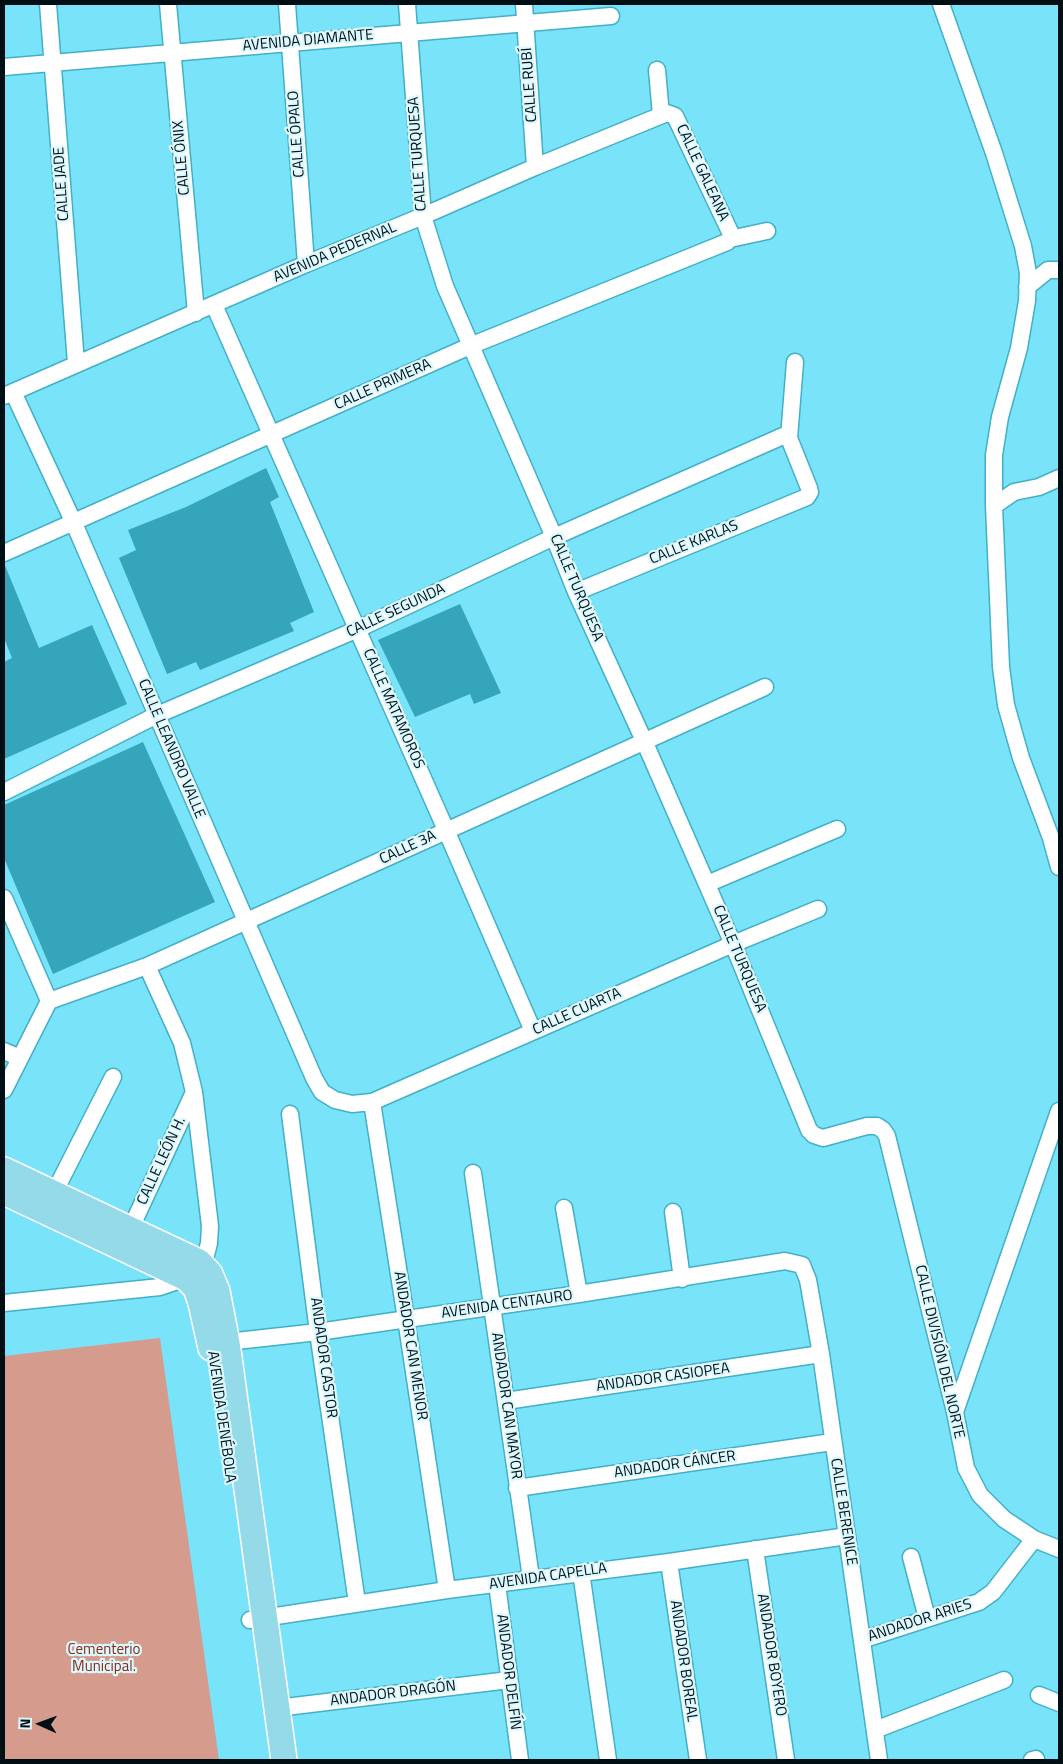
<!DOCTYPE html>
<html>
<head>
<meta charset="utf-8">
<style>
	body { margin:0 }
	#map { position:relative; width:1063px; height:1764px; overflow:hidden; background:#79e3fa; font-family:"Titillium Web",sans-serif }
	canvas { display:block }
	.frame { position:absolute; inset:0; border:5px solid #000f14; pointer-events:none }
	.north { position:absolute; left:15px; top:1699px; width:50px; height:50px; -webkit-text-stroke:4px #dbf8ff; paint-order:stroke; rotate:272deg; font-size:14px; font-weight:700; line-height:20px; text-align:center; color:#000f14 }
	.north::after { content:''; display:block; margin:auto; width:18px; height:22px; background:#000f14; clip-path:polygon(50% 0,100% 100%,50% 72%,0 100%) }
</style>
</head>
<body>
<div id="map">
<canvas width="1063" height="1764"></canvas>
<div class="frame"></div>
<div class="north">N</div>
</div>
<script>
const g = document.querySelector('canvas').getContext('2d');
g.lineJoin = 'round';
function fill(path, color) {
  g.fillStyle = color;
  g.fill(path, 'evenodd');
}
function shape(rows) {
  const path = new Path2D();
  for (const r of rows) {
    path.moveTo(r[0], r[1]);
    for (let i = 2; i < r.length; i += 2) path.lineTo(r[i], r[i + 1]);
  }
  return path;
}
function trace(path, color, width, dash) {
  g.strokeStyle = color;
  g.lineWidth = width;
  g.lineCap = dash ? 'butt' : 'round';
  g.setLineDash(dash || []);
  g.stroke(path);
}
function label(font, color, halo, rows, align = 'center') {
  g.font = font + ' "Titillium Web",sans-serif';
  g.lineWidth = 4.5;
  g.setLineDash([]);
  g.textBaseline = 'middle';
  g.strokeStyle = halo;
  g.fillStyle = color;
  for (const [text, x, y, turn = 0] of rows) {
    g.save();
    g.translate(x, y);
    g.rotate((+turn || 0) * Math.PI / 180);
    g.textAlign = isNaN(turn) ? turn : align;
    if (halo) g.strokeText(text, 0, 0);
    g.fillText(text, 0, 0);
    g.restore();
  }
}
fill(shape([
	[160,1338,219,1760,4,1760,4,1356]
]), '#d59b8d');
fill(shape([
	[266,468,279,497,270,502,314,612,290,623,294,631,200,670,196,662,167,674,119,558,136,550,128,530,186,507],
	[4,563,39,648,92,625,127,704,4,759,4,662,12,658,4,638],
	[460,604,501,693,474,704,470,694,415,717,378,640],
	[143,742,215,902,53,974,4,858,4,805]
]), '#35a5bc');
const street = shape([
	[48,4,76,363],
	[168,4,196,313],
	[287,4,306,264],
	[407,4,423,216,445,286,554,537,576,592,645,743,733,944,809,1130,814,1135,823,1138,867,1126,877,1126,883,1130,887,1136,955,1412,966,1468,980,1495,1004,1519,1034,1539,1059,1549],
	[524,4,535,167],
	[941,4,994,153,1023,246,1028,273,1027,301,1019,348,1000,417,994,455,994,506,1001,667,1006,705,1021,758,1051,838,1059,867],
	[4,67,611,16],
	[657,70,661,115],
	[1027,287,1048,270,1059,270],
	[214,305,446,830,533,1031],
	[13,392,73,521,314,1078,322,1092,335,1100,352,1104,372,1102,733,944,818,909],
	[4,396,306,264,423,216,535,167,667,113,675,116,731,234,730,239],
	[789,438,795,362],
	[994,506,1014,492,1039,487,1059,478],
	[4,553,470,346,727,242,730,239,767,231],
	[576,592,807,497,810,492,809,488,789,438],
	[4,792,157,715,358,629,554,537,783,436,789,438],
	[707,884,837,829],
	[4,898,49,1001],
	[147,966,182,1043,194,1092,210,1226,209,1243,206,1255,199,1262],
	[49,1001,147,966,765,687],
	[4,1051,20,1058],
	[4,1090,49,1001],
	[372,1102,406,1319,447,1590],
	[290,1114,318,1332,357,1603],
	[473,1173,531,1578],
	[54,1193,113,1077],
	[564,1208,579,1294],
	[673,1212,682,1279],
	[130,1230,194,1092],
	[4,1303,160,1287,186,1278],
	[218,1343,318,1332,579,1294,785,1261,802,1265,808,1280,821,1354,879,1760],
	[506,1401,821,1354],
	[955,1412,1059,1111],
	[517,1488,832,1442],
	[755,1549,786,1760],
	[911,1557,927,1618],
	[669,1562,698,1760],
	[581,1572,608,1760],
	[497,1584,520,1760],
	[250,1620,447,1590,669,1562,847,1536],
	[862,1640,979,1602,993,1592,1034,1539],
	[1039,1695,1059,1703],
	[277,1708,509,1680],
	[875,1730,1004,1680],
	[1032,1760,1036,1759]
]);
const primary = shape([
	[4,1170,199,1262,210,1274,217,1291,227,1343,284,1760],
	[4,1192,186,1278,196,1288,201,1303,211,1348]
]);
trace(street, '#42b0c7', 19);
trace(primary, '#fff', 28);
trace(street, '#fff', 16);
trace(primary, '#95dae8', 25);
label('15px', '#000f14', '#dbf8ff', [
	["AVENIDA DIAMANTE",308,41,-5],
	["CALLE RUBÍ",530,85,-94],
	["CALLE ÓPALO",297,134,-94],
	["CALLE TURQUESA",418,154,-94],
	["CALLE ÓNIX",182,158,-95],
	["CALLE GALEANA",702,173,65],
	["CALLE JADE",62,184,-94],
	["AVENIDA PEDERNAL",335,253,-23],
	["CALLE PRIMERA",383,385,-24],
	["CALLE KARLAS",694,543,-22],
	["CALLE TURQUESA",576,588,67],
	["CALLE SEGUNDA",396,611,-25],
	["CALLE MATAMOROS",393,709,66],
	["CALLE LEANDRO VALLE",171,749,67],
	["CALLE 3A",408,848,-25],
	["CALLE TURQUESA",739,959,67],
	["CALLE CUARTA",577,1012,-24],
	["CALLE LEÓN H.",162,1161,-65],
	["AVENIDA CENTAURO",507,1305,-8],
	["ANDADOR CAN MENOR",410,1346,81],
	["CALLE DIVISIÓN DEL NORTE",939,1352,77],
	["ANDADOR CASTOR",323,1358,82],
	["ANDADOR CASIOPEA",663,1378,-8],
	["ANDADOR CAN MAYOR",506,1406,82],
	["AVENIDA DENÉBOLA",221,1417,82],
	["ANDADOR CÁNCER",675,1465,-8],
	["CALLE BERENICE",843,1512,81],
	["AVENIDA CAPELLA",548,1577,-8],
	["ANDADOR ARIES",920,1621,-18],
	["ANDADOR BOYERO",771,1655,81],
	["ANDADOR BOREAL",683,1661,82],
	["ANDADOR DELFÍN",508,1672,83],
	["ANDADOR DRAGÓN",393,1694,-7]
]);
label('15px', '#8b2a14', '#dbf8ff', [
	["Cementerio",104,1650],
	["Municipal.",104,1667]
]);
</script>
</body>
</html>
